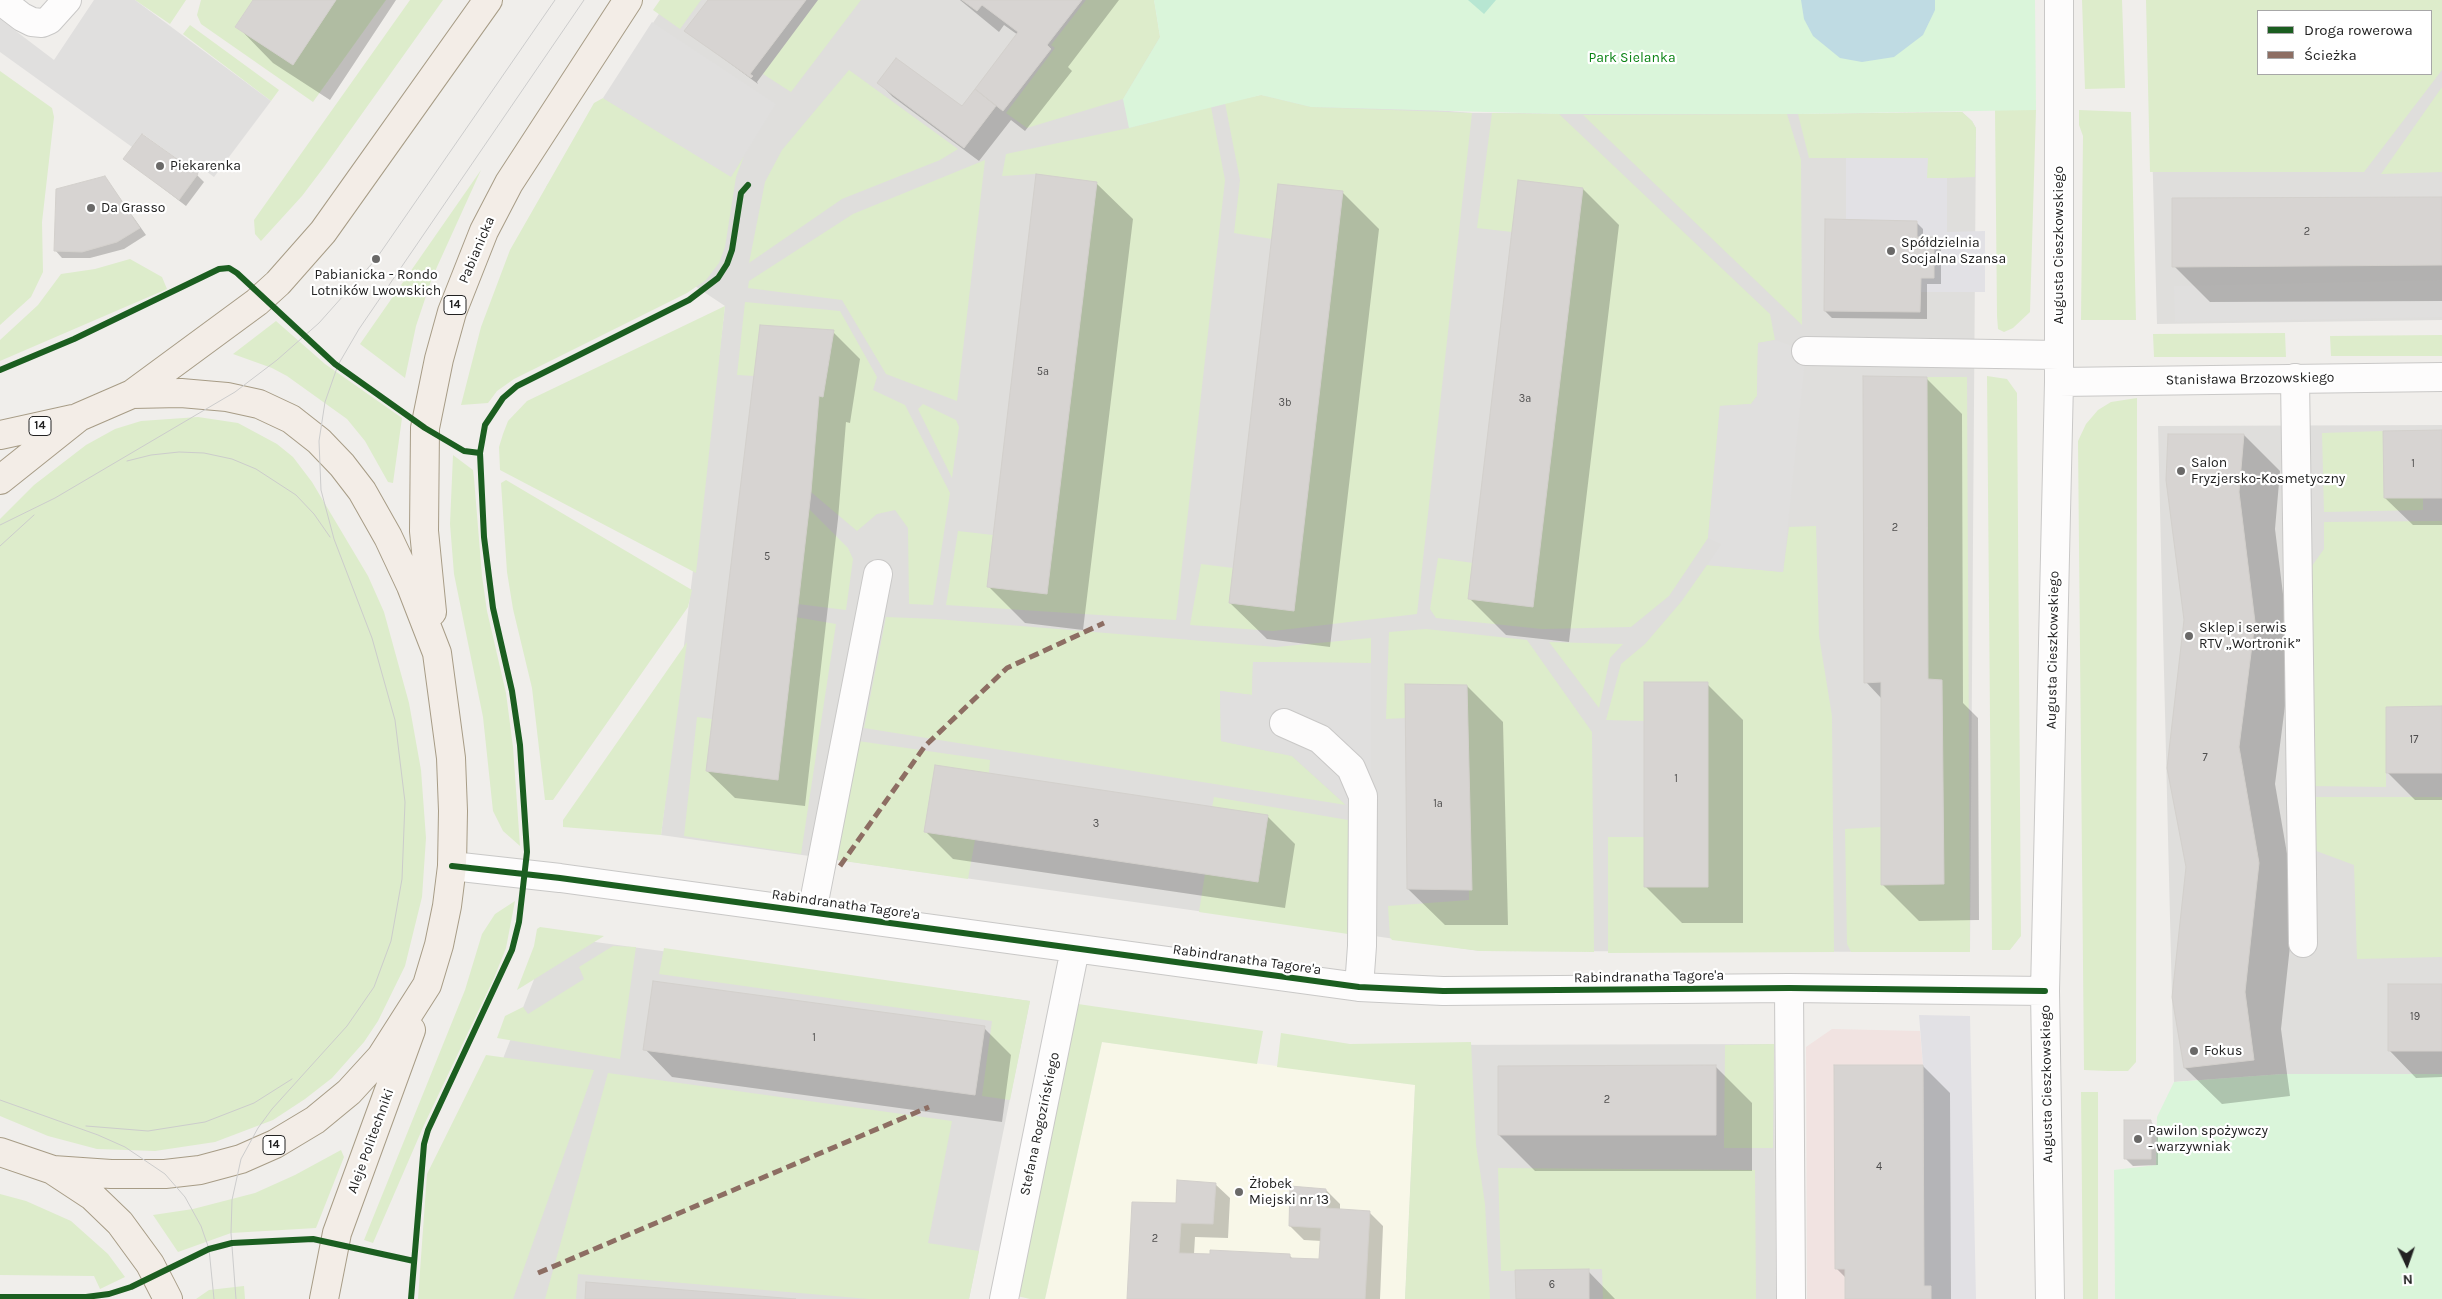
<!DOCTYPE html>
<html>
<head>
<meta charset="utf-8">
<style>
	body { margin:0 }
	#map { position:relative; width:2442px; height:1299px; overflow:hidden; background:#f0eeeb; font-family:Karla,sans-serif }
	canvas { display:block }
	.legend { position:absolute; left:2257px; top:10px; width:175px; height:65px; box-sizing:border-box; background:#fff; border:1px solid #a7a7a7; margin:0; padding:6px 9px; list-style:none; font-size:15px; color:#222 }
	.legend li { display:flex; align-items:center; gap:10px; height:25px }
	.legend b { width:25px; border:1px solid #a7a7a7 }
	.north { position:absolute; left:2382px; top:1239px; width:50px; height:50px; -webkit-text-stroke:4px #fff; paint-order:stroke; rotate:177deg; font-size:14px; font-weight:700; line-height:20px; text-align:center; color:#222 }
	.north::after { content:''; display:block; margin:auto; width:18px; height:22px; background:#222; clip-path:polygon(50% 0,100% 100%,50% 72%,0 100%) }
</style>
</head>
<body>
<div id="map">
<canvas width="2442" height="1299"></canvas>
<ul class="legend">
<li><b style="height:6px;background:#1b5e20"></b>Droga rowerowa</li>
<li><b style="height:6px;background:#8d6e63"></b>Ścieżka</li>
</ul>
<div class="north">N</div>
</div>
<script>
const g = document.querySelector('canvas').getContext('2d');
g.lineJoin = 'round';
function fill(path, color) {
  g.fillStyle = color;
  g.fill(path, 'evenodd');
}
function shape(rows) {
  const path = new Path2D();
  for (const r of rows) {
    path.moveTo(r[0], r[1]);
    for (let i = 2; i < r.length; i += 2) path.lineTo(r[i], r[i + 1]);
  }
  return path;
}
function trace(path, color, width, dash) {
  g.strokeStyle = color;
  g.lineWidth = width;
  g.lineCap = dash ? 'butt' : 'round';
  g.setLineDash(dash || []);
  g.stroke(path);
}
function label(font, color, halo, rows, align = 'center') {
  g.font = font + ' Karla,sans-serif';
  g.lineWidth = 4.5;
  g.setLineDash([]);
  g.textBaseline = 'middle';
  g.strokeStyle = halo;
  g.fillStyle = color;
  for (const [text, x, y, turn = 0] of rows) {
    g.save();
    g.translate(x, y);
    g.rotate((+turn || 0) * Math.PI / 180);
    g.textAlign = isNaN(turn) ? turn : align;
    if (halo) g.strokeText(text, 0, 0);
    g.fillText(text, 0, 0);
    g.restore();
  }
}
fill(shape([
	[668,0,1154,0,1160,37,1225,103,1261,95,1472,113,1798,114,1962,112,1972,121,1976,128,1970,952,1480,951,661,835,725,306,546,187],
	[2148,0,2442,0,2442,320,2157,324],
	[2258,11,2431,11,2431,74,2258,74],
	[2442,425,2442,1074,2283,1074,2174,1082,2158,426],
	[551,936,1030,1001,969,1299,429,1299,497,1074],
	[1774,1044,1776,1299,1405,1299,1417,1045]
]), '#dfdedc');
fill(shape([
	[1832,1029,1920,1031,1923,1065,1924,1286,1931,1286,1931,1299,1807,1299,1806,1047]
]), '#f1e3e1');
fill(shape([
	[1102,1042,1415,1085,1405,1299,1045,1299]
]), '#f8f7e8');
fill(shape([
	[135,0,186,0,170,24],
	[201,0,253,0,235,27,293,64,336,0,386,0,313,102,201,24,197,15],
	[410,0,443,0,324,167,302,196,261,241,255,234,254,220],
	[660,0,701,0,680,29,653,10],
	[818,0,861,0,791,92,763,74],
	[1086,0,1154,0,1160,37,1123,99,1027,128,1006,113,1055,48,1051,45],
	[2082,0,2122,0,2125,88,2085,89],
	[2146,0,2442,0,2442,70,2364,172,2150,172],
	[2258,11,2431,11,2431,74,2258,74],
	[190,25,279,90,271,101,183,34],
	[849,70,958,149,940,160,842,199,749,263,765,182,782,150],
	[0,71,52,108,54,117,42,222,43,272,31,297,0,325],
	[2442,87,2442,172,2381,174],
	[1261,95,1311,107,1472,113,1417,614,1273,631,1190,625,1201,564,1233,568,1229,603,1294,611,1343,191,1278,184,1272,239,1234,233,1240,180,1225,103],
	[603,98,731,176,744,156,736,177,725,247,719,263,706,280,687,293,514,379,497,391,488,403,461,405,481,327,510,250,594,103],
	[1211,107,1225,180,1176,620,946,605,958,531,993,535,987,587,1047,594,1097,182,1036,174,1002,176,1006,154,1129,128],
	[1995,110,2036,110,2030,312,2013,328,2004,332,1998,329,1997,316],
	[2079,110,2131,112,2136,320,2081,320,2083,136,2079,125],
	[1962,112,1972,121,1976,128,1975,177,1927,179,1927,158,1809,158,1798,114],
	[1492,113,1559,114,1770,314,1775,340,1758,343,1757,396,1751,404,1720,406,1708,538,1669,596,1631,627,1542,629,1436,618,1430,609,1438,558,1473,563,1533,606,1583,188,1519,180,1512,232,1477,228],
	[1787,114,1801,160,1802,325,1583,115],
	[985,160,957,401,886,374,842,300,748,288,749,281,853,214],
	[481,170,432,278,416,326,405,378,360,344],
	[130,259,162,277,167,289,0,361,0,340,38,305,61,274,95,269],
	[745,302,840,311,877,377,873,390,905,405,950,493,933,605,909,604,908,528,895,510,877,514,857,531,811,492,819,396,823,397,834,331,760,325,754,376,737,375],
	[725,306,696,573,500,470,499,447,503,434,508,421,527,401],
	[276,321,325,364,402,418,393,483,388,482,365,441,347,419,287,376,272,368,233,354],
	[2285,333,2286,357,2154,357,2153,334],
	[2442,335,2442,356,2331,356,2330,336],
	[1987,376,2007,379,2017,393,2021,936,2010,950,1992,950],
	[1927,377,1967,377,1970,952,1851,952,1847,944,1845,829,1881,827,1881,885,1944,884,1942,680,1928,679],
	[2137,398,2136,1062,2128,1071,2108,1071,2084,1070,2078,441,2086,424,2098,410,2111,402],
	[923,404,956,420,959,427,952,478,918,409],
	[198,417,238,423,277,444,293,457,312,482,368,576,384,612,398,663,409,703,421,770,426,838,422,897,405,966,378,1021,364,1042,332,1078,305,1099,273,1120,215,1142,155,1151,97,1149,48,1136,0,1116,0,519,34,485,86,445,115,429,141,421],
	[2383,431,2384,498,2423,498,2423,510,2324,512,2322,433],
	[453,455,473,470,474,478,482,576,487,611,506,693,513,747,520,846,503,831,493,811,483,717,454,574,450,524],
	[506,480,692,590,688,607,553,800,545,800,532,688,513,609,507,572,501,483],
	[809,509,848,548,853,559,846,610,798,604],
	[2442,521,2442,706,2386,707,2386,787,2310,786,2309,570,2324,549,2324,522],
	[1816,526,1819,636,1832,716,1834,952,1608,953,1608,837,1644,837,1645,887,1707,887,1708,683,1644,682,1644,721,1606,720,1621,664,1645,644,1681,602,1707,565,1783,572,1789,527],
	[795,617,836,624,801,854,684,836,697,717,712,719,706,771,778,780],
	[886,617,936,619,1276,647,1371,638,1371,663,1253,662,1252,695,1220,691,1221,741,1292,756,1346,805,864,728],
	[1426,629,1527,640,1592,732,1594,952,1480,951,1392,940,1390,937,1388,906,1469,900,1467,685,1405,684,1405,718,1386,719,1389,632],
	[687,642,661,835,563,827,563,820],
	[1549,642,1623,644,1610,658,1599,708],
	[851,740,990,760,989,774,935,766,924,832,975,840,968,879,837,860],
	[1214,797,1348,820,1348,934,1199,912,1205,874,1258,882,1268,816,1212,807],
	[2310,797,2442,797,2442,957,2357,959,2354,865,2311,849],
	[515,901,506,948,494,978,424,1125,373,1243,364,1240,465,990,482,934,495,914],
	[540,927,604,936,517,990,534,946,537,929],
	[613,946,636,947,620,1059,497,1038,505,1016,523,1007,528,1014,584,979,579,967],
	[664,948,1030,1001,1010,1100,982,1096,992,1021,659,974],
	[1078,1004,1263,1031,1257,1064,1102,1042,1045,1299,1030,1299,1017,1296,1017,1289],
	[1281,1033,1350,1044,1471,1042,1476,1145,1485,1204,1490,1299,1405,1299,1415,1085,1277,1067],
	[1774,1044,1773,1148,1724,1148,1725,1045],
	[486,1055,594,1070,513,1299,418,1299,427,1174],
	[608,1073,952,1121,928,1243,979,1251,969,1299,869,1299,578,1274,576,1299,545,1299],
	[2081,1092,2098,1092,2098,1299,2083,1299],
	[341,1150,344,1157,316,1228,231,1233,178,1252,153,1215,193,1209,255,1193,295,1175],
	[1498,1168,1755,1170,1756,1299,1603,1299,1602,1269,1501,1271],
	[0,1194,26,1201,71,1221,108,1254,125,1277,100,1289,94,1276,0,1275],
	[244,1286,245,1299,196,1299,209,1290]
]), '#ddeccb');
fill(shape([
	[1154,0,2035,0,2036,110,1798,114,1559,114,1311,107,1261,95,1129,128,1123,99,1160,37],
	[2283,1074,2442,1074,2442,1299,2115,1299,2114,1170,2156,1165,2157,1117,2174,1082]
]), '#daf5da');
fill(shape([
	[1468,0,1496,0,1484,14]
]), '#b7e6d2');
fill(shape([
	[94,0,135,0,271,101,214,177,202,168,198,174,143,134,132,147,0,52,0,19,54,60],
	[652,22,776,104,731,177,603,98],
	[2442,280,2442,317,2175,322,2174,286],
	[1775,340,1806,351,1783,572,1707,565,1721,544,1708,538,1720,406,1751,404,1757,396,1758,343],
	[1253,662,1371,663,1371,793,1346,805,1292,756,1221,741,1220,691,1252,695]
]), '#e0dfde');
fill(shape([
	[1846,158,1928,158,1927,178,1947,178,1947,232,1985,231,1985,292,1921,292,1921,278,1934,277,1934,238,1917,237,1916,221,1846,221],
	[1919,1015,1970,1016,1976,1299,1931,1299,1931,1286,1924,1286,1923,1065]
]), '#e2e1e5');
fill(shape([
	[1801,0,1935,0,1935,10,1923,35,1894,57,1862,62,1840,58,1813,36,1804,19]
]), '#bfdbe3');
fill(shape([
	[254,0,396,0,330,100,273,63,237,26],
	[709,0,818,0,757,82,758,84,686,31],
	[960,0,1119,0,1068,67,1072,71,1025,131,1011,120,979,161,893,97,879,83,962,108,1018,35,1004,25,999,32],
	[125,159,197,175,204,182,186,206],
	[105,177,146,235,124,249,90,258,62,258,55,250],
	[1096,183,1133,219,1083,630,1025,623,988,586],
	[1583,189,1619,225,1569,642,1506,635,1470,599],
	[1342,192,1379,229,1330,647,1267,639,1230,603],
	[2442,198,2442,301,2210,302,2174,266],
	[1916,222,1923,229,1923,238,1934,239,1941,246,1941,284,1927,284,1927,319,1832,318,1825,311],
	[833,332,860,359,850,423,846,422,838,519,805,806,735,798,707,771],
	[1926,378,1962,414,1963,703,1978,718,1979,920,1919,921,1882,884,1882,699,1866,682],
	[2442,432,2442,525,2413,525,2385,498],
	[2244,435,2280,471,2275,529,2291,659,2275,784,2295,900,2281,1029,2290,1096,2222,1104,2185,1068,2174,997],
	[1707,684,1743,720,1743,923,1682,923,1646,887],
	[1467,686,1503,722,1508,925,1445,925,1408,889],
	[2442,708,2442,800,2415,800,2388,773],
	[936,767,1268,817,1295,844,1285,908,953,859,926,832],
	[2442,985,2442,1077,2416,1078,2389,1050],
	[984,1028,1011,1055,1002,1122,672,1077,645,1049],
	[1715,1066,1752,1103,1752,1171,1535,1171,1499,1135],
	[1923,1066,1950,1093,1951,1299,1847,1299,1847,1279,1836,1268],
	[2151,1122,2158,1129,2158,1165,2133,1166,2126,1159],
	[1215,1184,1230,1198,1228,1238,1195,1237,1194,1254,1290,1256,1293,1259,1321,1260,1322,1241,1304,1240,1290,1226,1326,1190,1340,1204,1340,1210,1369,1212,1383,1226,1380,1299,1128,1299,1177,1205],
	[1588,1271,1615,1299,1517,1299]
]), '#0003');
const building = shape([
	[253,0,336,0,293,65,235,27,253,0],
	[708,0,806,0,750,74,753,76,751,78,684,31,708,0],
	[962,0,1082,0,1047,45,1051,49,1003,111,975,89,1018,32,982,5,977,11,962,0],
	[896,58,962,106,975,89,996,106,964,148,877,83,896,58],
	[142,134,198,174,179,200,123,159,142,134],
	[1036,174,1097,182,1047,594,987,587,1036,174],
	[105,176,140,228,117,242,82,252,54,251,56,189,105,176],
	[1518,180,1583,188,1533,607,1468,599,1518,180],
	[1278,184,1343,191,1294,611,1229,603,1278,184],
	[2442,197,2442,265,2172,267,2172,198,2442,197],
	[1825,219,1917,221,1917,237,1934,237,1934,278,1921,278,1920,312,1824,311,1825,219],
	[760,325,834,330,823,397,819,396,811,492,778,780,706,771,760,325],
	[1863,376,1927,377,1928,679,1942,680,1944,884,1881,885,1881,682,1864,683,1863,376],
	[2442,430,2442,498,2384,498,2383,431,2442,430],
	[2168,434,2244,434,2239,492,2255,622,2239,747,2259,863,2245,992,2254,1060,2184,1068,2172,997,2186,867,2167,768,2184,620,2166,480,2168,434],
	[1644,682,1708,682,1708,887,1644,887,1644,682],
	[1405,684,1467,685,1472,890,1469,890,1407,889,1405,684],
	[2442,706,2442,773,2386,773,2386,707,2442,706],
	[935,765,1268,815,1258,882,924,832,935,765],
	[653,981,985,1026,975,1095,643,1050,653,981],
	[2388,984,2442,984,2442,1051,2388,1051,2388,984],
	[1716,1065,1716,1135,1498,1135,1498,1066,1716,1065],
	[1834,1065,1923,1065,1924,1286,1931,1286,1931,1299,1845,1299,1845,1269,1835,1269,1834,1065],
	[2124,1120,2151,1120,2151,1159,2124,1159,2124,1120],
	[1177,1180,1216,1183,1213,1224,1181,1223,1179,1253,1210,1254,1210,1250,1290,1254,1290,1258,1319,1259,1321,1228,1289,1226,1290,1186,1326,1189,1326,1208,1370,1211,1365,1299,1127,1299,1132,1202,1176,1203,1177,1180],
	[1589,1269,1589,1299,1516,1299,1515,1270,1589,1269],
	[586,1282,796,1299,585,1299,586,1282]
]);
fill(building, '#d7d4d2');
trace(building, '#d3d0cc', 1);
const minor = shape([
	[0,0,22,17,32,22,42,23,49,20,67,0],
	[1806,351,2059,355],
	[2295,378,2303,943],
	[2059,382,2442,377],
	[1284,723,1320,739,1351,768,1363,796,1362,946,1359,987],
	[452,866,560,878,1359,987,1443,991,1789,988,2045,991],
	[812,912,878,574],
	[1789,988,1791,1299],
	[1004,1299,1075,949],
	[2050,1299,2045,991,2059,382,2059,0]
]);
const major = shape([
	[132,394,257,302,278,283,323,232,488,0],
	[0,435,73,419],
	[0,480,79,417,132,394,181,393,227,397,259,404,291,419,319,441,342,465,362,491,388,537,411,586,437,653,451,758,453,811,452,866,447,906,439,945,427,985,381,1057,349,1092,315,1120,275,1144,241,1159,200,1170,165,1174,111,1174,53,1170,0,1152],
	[432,612,424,531,425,428,439,359,452,312,484,231,509,183,628,0],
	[54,1171,92,1196,120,1223,150,1264,168,1299],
	[324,1299,337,1233,411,1030]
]);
trace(minor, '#c9c8c7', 30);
trace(major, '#a79c86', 30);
trace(minor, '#fdfcfc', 28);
trace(major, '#f3ede7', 28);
trace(shape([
	[127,461,151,455,179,452,204,453,232,459,256,469,296,495,314,514,330,537],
	[0,525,55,498,235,392,277,360,319,323,376,259,555,0],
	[0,546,34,515],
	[0,1100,98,1135,125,1147,165,1174,185,1197,201,1226,209,1249,214,1299],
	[86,1126,148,1131,205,1122,254,1103,292,1079],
	[236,1299,231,1233,232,1200,241,1159,258,1128,272,1109,347,1026,374,987,391,941,402,879,405,802,395,720,372,638,334,539,321,490,319,441,325,402,338,365,359,329,584,0]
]), '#ccc', 1);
trace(shape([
	[840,866,925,746,1007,668,1104,623],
	[538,1273,929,1107]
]), '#8d6e63', 5, [10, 5]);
trace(shape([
	[0,370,74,339,219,269,229,268,237,273,335,364,425,428,464,451,480,453],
	[452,866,560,878,1359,987,1443,991,1789,988,2045,991],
	[0,1297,86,1297,109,1294,131,1287,209,1249,232,1243,313,1239,414,1261],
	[411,1299,424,1144,428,1130,512,950,519,922,527,852,520,745,512,691,493,608,484,537,480,453,485,425,503,398,517,386,689,300,718,278,727,264,732,250,741,193,748,185]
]), '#1b5e20', 6);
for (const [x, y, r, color] of [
	[160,166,5,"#6a6968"],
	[91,208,5,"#6a6968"],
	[1891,251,5,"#6a6968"],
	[376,259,5,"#6a6968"],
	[2181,471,5,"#6a6968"],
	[2189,636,5,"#6a6968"],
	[2194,1051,5,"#6a6968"],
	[2138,1139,5,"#6a6968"],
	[1239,1192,5,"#6a6968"]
]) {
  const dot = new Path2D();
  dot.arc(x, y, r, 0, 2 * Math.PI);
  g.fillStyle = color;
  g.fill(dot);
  trace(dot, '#fff', 2);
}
label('11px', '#4f4e4e', null, [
	["2",2307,232],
	["5a",1043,372],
	["3a",1525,399],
	["3b",1285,403],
	["1",2413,464],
	["2",1895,528],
	["5",767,557],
	["17",2414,740],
	["7",2205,758],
	["1",1676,779],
	["1a",1438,804],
	["3",1096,824],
	["19",2415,1017],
	["1",814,1038],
	["2",1607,1100],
	["4",1879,1167],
	["2",1155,1239],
	["6",1552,1285]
]);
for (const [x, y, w] of [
	[455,305,22],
	[40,426,22],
	[274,1145,22]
]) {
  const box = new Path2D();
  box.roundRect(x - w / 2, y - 9.5, w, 19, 4);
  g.fillStyle = '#fff';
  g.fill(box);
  trace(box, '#222', 1);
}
label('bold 12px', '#222', null, [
	["14",455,305],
	["14",40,426],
	["14",274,1145]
]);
label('14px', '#0c8416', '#fff', [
	["Park Sielanka",1632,58]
]);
label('14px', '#222', '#fff', [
	["Piekarenka",170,166],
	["Da Grasso",101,208],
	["Spółdzielnia",1901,243],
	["Socjalna Szansa",1901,259],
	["Pabianicka - Rondo",376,275,"center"],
	["Lotników Lwowskich",376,291,"center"],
	["Salon",2191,463],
	["Fryzjersko-Kosmetyczny",2191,479],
	["Sklep i serwis",2199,628],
	["RTV „Wortronik”",2199,644],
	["Fokus",2204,1051],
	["Pawilon spożywczy",2148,1131],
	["- warzywniak",2148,1147],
	["Żłobek",1249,1184],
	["Miejski nr 13",1249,1200]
], 'left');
label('14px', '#222', '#fff', [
	["Augusta Cieszkowskiego",2059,245,-90],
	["Pabianicka",477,250,-67],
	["Stanisława Brzozowskiego",2250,379,-1],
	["Augusta Cieszkowskiego",2053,650,-89],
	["Rabindranatha Tagore'a",846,905,8],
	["Rabindranatha Tagore'a",1247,960,8],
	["Rabindranatha Tagore'a",1649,977,-1],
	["Augusta Cieszkowskiego",2047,1084,-91],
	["Stefana Rogozińskiego",1040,1124,-78],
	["Aleje Politechniki",371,1141,-70]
]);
</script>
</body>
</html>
